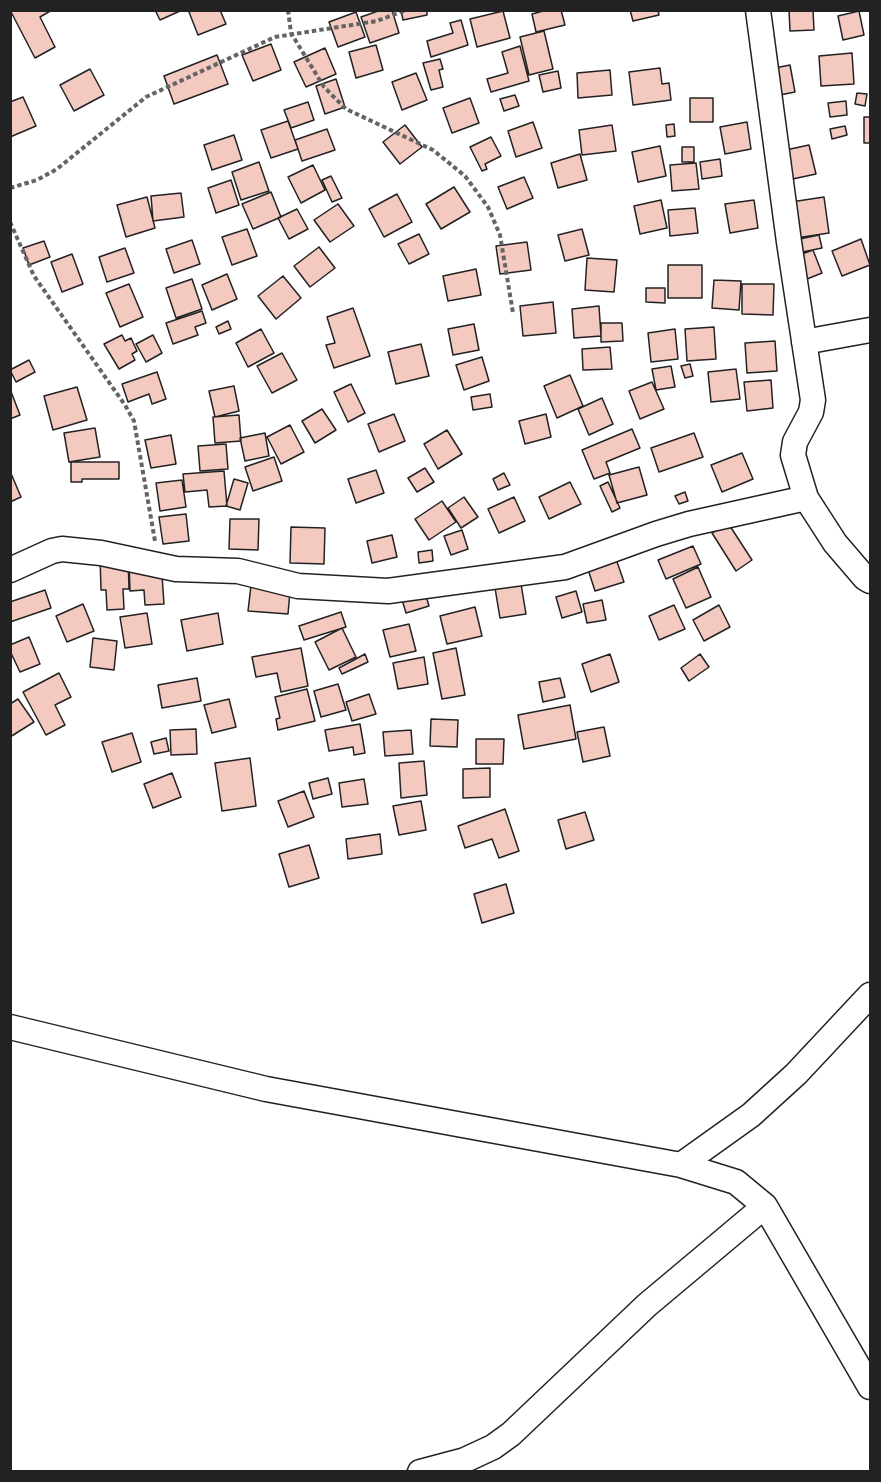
<!DOCTYPE html>
<html>
<head>
<meta charset="utf-8">
<style>
	body { margin:0 }
	#map { position:relative; width:881px; height:1482px; overflow:hidden; background:#fff; font-family:"Source Serif 4",serif }
	canvas { display:block }
	.frame { position:absolute; inset:0; border:12px solid #222; pointer-events:none }
</style>
</head>
<body>
<div id="map">
<canvas width="881" height="1482"></canvas>
<div class="frame"></div>
</div>
<script>
const g = document.querySelector('canvas').getContext('2d');
g.lineJoin = 'round';
function fill(path, color) {
  g.fillStyle = color;
  g.fill(path, 'evenodd');
}
function shape(rows) {
  const path = new Path2D();
  for (const r of rows) {
    path.moveTo(r[0], r[1]);
    for (let i = 2; i < r.length; i += 2) path.lineTo(r[i], r[i + 1]);
  }
  return path;
}
function trace(path, color, width, dash) {
  g.strokeStyle = color;
  g.lineWidth = width;
  g.lineCap = dash ? 'butt' : 'round';
  g.setLineDash(dash || []);
  g.stroke(path);
}
const building = shape([
	[10,10,52,10,40,17,55,47,35,58,10,10],
	[155,10,180,10,180,11,160,20,155,10],
	[193,10,220,10,226,24,198,35,189,12,193,10],
	[381,10,392,10,399,33,370,43,361,17,381,10],
	[401,10,427,10,427,15,403,20,401,10],
	[547,10,561,10,565,25,536,32,532,14,547,10],
	[630,10,658,10,659,15,633,21,630,10],
	[789,10,813,10,814,30,790,31,789,10],
	[503,11,510,38,477,47,470,19,503,11],
	[859,11,864,35,843,40,838,16,859,11],
	[356,12,365,37,338,47,329,22,356,12],
	[461,20,468,45,431,57,427,41,453,33,450,23,461,20],
	[544,31,553,69,529,75,520,37,544,31],
	[271,44,281,70,253,81,242,55,271,44],
	[376,45,383,70,356,78,349,52,376,45],
	[520,46,529,81,491,92,487,79,508,73,502,52,520,46],
	[325,48,336,74,306,87,294,62,325,48],
	[852,53,854,84,821,86,819,56,852,53],
	[217,55,228,84,174,104,164,76,217,55],
	[440,59,443,69,439,70,443,87,431,90,423,63,440,59],
	[790,65,795,92,765,98,760,71,790,65],
	[660,68,662,84,669,83,671,100,633,105,629,72,660,68],
	[90,69,104,95,74,111,60,85,90,69],
	[610,70,612,95,578,98,577,73,610,70],
	[558,71,561,88,543,92,539,75,558,71],
	[416,73,427,100,402,110,392,82,416,73],
	[336,79,345,107,325,114,316,86,336,79],
	[857,93,867,94,865,106,855,104,857,93],
	[515,95,519,106,504,111,500,99,515,95],
	[23,97,36,126,10,137,10,102,23,97],
	[470,98,479,123,452,133,443,108,470,98],
	[690,98,713,98,713,122,690,122,690,98],
	[846,101,847,115,830,117,828,103,846,101],
	[308,102,314,120,291,128,284,110,308,102],
	[864,117,870,117,870,143,864,143,864,117],
	[288,121,298,149,271,158,261,130,288,121],
	[533,122,542,148,516,157,508,131,533,122],
	[747,122,751,149,725,154,720,127,747,122],
	[674,124,675,136,667,137,666,125,674,124],
	[405,125,422,147,400,164,383,142,405,125],
	[612,125,616,151,582,155,579,130,612,125],
	[845,126,847,135,832,139,830,129,845,126],
	[327,129,335,150,302,161,295,140,327,129],
	[234,135,242,160,212,170,204,145,234,135],
	[491,137,501,156,485,164,487,169,482,171,470,147,491,137],
	[809,145,816,174,788,180,781,151,809,145],
	[660,146,666,176,638,182,632,152,660,146],
	[682,147,694,147,694,162,682,162,682,147],
	[580,154,587,180,558,188,551,163,580,154],
	[720,159,722,176,702,179,700,162,720,159],
	[259,162,269,191,241,200,232,172,259,162],
	[696,163,699,189,672,191,670,165,696,163],
	[313,165,325,190,301,203,288,177,313,165],
	[331,176,342,198,332,202,322,180,331,176],
	[524,177,533,198,507,209,498,187,524,177],
	[231,180,239,205,216,213,208,188,231,180],
	[454,187,470,212,441,229,426,204,454,187],
	[271,192,281,217,253,229,242,204,271,192],
	[181,193,184,217,153,221,151,196,181,193],
	[397,194,412,222,384,237,369,209,397,194],
	[147,197,155,228,126,237,117,205,147,197],
	[824,197,829,233,796,238,791,202,824,197],
	[661,200,667,228,640,234,634,206,661,200],
	[754,200,758,228,730,233,725,204,754,200],
	[338,204,354,226,330,242,314,220,338,204],
	[695,208,698,233,670,236,668,210,695,208],
	[297,209,308,229,289,239,278,218,297,209],
	[247,229,257,256,232,265,222,237,247,229],
	[582,229,589,255,565,261,558,235,582,229],
	[419,234,429,254,409,264,398,244,419,234],
	[819,235,822,248,793,254,790,241,819,235],
	[861,239,870,265,842,276,832,251,861,239],
	[192,240,200,264,174,273,166,249,192,240],
	[44,241,50,257,29,265,23,248,44,241],
	[527,242,531,270,500,274,496,246,527,242],
	[319,247,335,268,310,287,294,266,319,247],
	[125,248,134,273,107,282,99,257,125,248],
	[813,250,822,273,797,283,788,259,813,250],
	[72,254,83,284,62,292,51,262,72,254],
	[587,258,617,260,614,292,585,290,587,258],
	[668,265,702,265,702,298,668,298,668,265],
	[476,269,481,295,448,301,443,276,476,269],
	[227,274,237,299,212,310,202,285,227,274],
	[283,276,301,298,276,319,258,296,283,276],
	[192,279,202,309,176,318,166,288,192,279],
	[714,280,741,281,739,310,712,308,714,280],
	[129,284,143,317,120,327,106,293,129,284],
	[742,284,774,284,773,315,742,314,742,284],
	[646,288,665,288,665,303,646,302,646,288],
	[553,302,556,333,523,336,520,306,553,302],
	[599,306,601,336,574,338,572,309,599,306],
	[353,308,370,356,334,368,326,345,335,343,327,317,353,308],
	[202,311,206,323,195,327,198,335,173,344,166,323,202,311],
	[228,321,231,329,219,334,216,327,228,321],
	[601,323,622,323,623,341,601,342,601,323],
	[474,324,479,350,453,355,448,329,474,324],
	[714,327,716,359,687,361,685,329,714,327],
	[261,329,274,353,248,367,236,343,261,329],
	[675,329,678,359,651,362,648,333,675,329],
	[122,335,125,341,131,338,137,351,132,354,135,360,119,369,104,344,122,335],
	[153,335,162,353,146,362,136,344,153,335],
	[775,341,777,371,747,373,745,343,775,341],
	[421,344,429,376,396,384,388,352,421,344],
	[610,347,612,369,583,370,582,349,610,347],
	[282,353,297,380,272,393,257,366,282,353],
	[482,357,489,381,464,390,456,365,482,357],
	[29,360,35,372,16,382,10,370,29,360],
	[690,364,693,376,685,378,681,366,690,364],
	[671,366,675,387,656,390,652,369,671,366],
	[736,369,740,399,711,402,708,372,736,369],
	[157,372,166,399,152,404,149,394,128,402,122,384,157,372],
	[570,375,583,406,557,418,544,386,570,375],
	[771,380,773,408,747,411,744,382,771,380],
	[652,382,664,409,640,419,629,391,652,382],
	[351,384,365,413,348,422,334,392,351,384],
	[234,386,239,411,215,417,209,391,234,386],
	[77,387,87,420,53,430,44,396,77,387],
	[10,389,20,415,10,419,10,389],
	[490,394,492,407,473,410,471,397,490,394],
	[602,398,613,424,589,435,578,409,602,398],
	[322,409,336,430,315,443,302,421,322,409],
	[394,414,405,441,379,452,368,424,394,414],
	[546,414,551,437,525,444,519,421,546,414],
	[239,415,241,441,215,443,213,417,239,415],
	[290,425,304,452,281,464,267,437,290,425],
	[95,428,100,457,69,462,64,433,95,428],
	[632,429,640,448,606,462,610,473,594,479,582,450,632,429],
	[447,430,462,454,438,469,424,444,447,430],
	[265,433,269,456,245,461,240,438,265,433],
	[694,433,703,457,659,472,651,448,694,433],
	[171,435,176,464,151,468,145,440,171,435],
	[226,444,228,469,200,471,198,446,226,444],
	[742,453,753,479,722,492,711,465,742,453],
	[274,457,282,481,253,491,245,467,274,457],
	[71,462,119,462,119,479,82,479,82,482,71,482,71,462],
	[639,467,647,495,617,503,609,475,639,467],
	[425,468,434,482,417,492,408,478,425,468],
	[376,470,384,493,356,503,348,479,376,470],
	[10,471,21,497,10,502,10,471],
	[224,471,227,506,209,507,207,490,185,492,183,474,224,471],
	[504,473,510,485,498,490,493,479,504,473],
	[234,479,248,483,240,510,226,506,234,479],
	[182,480,186,507,160,511,156,483,182,480],
	[570,482,581,504,549,519,539,497,570,482],
	[608,482,620,508,612,512,600,486,608,482],
	[685,492,688,501,679,504,675,496,685,492],
	[464,497,478,517,461,528,448,508,464,497],
	[514,497,525,521,499,533,488,509,514,497],
	[442,501,456,522,429,540,415,519,442,501],
	[186,514,189,541,163,544,159,517,186,514],
	[230,519,259,519,258,550,229,549,230,519],
	[728,523,752,560,736,571,712,533,728,523],
	[291,527,325,528,324,564,290,563,291,527],
	[462,530,468,549,451,555,444,536,462,530],
	[392,535,397,557,372,563,367,541,392,535],
	[693,546,701,564,666,579,658,560,693,546],
	[432,550,433,561,419,563,418,552,432,550],
	[614,553,624,582,595,591,586,563,614,553],
	[128,555,129,589,123,589,124,609,107,610,106,590,101,590,100,557,128,555],
	[161,560,164,604,145,605,144,590,130,591,129,563,161,560],
	[698,567,711,597,686,608,673,579,698,567],
	[252,577,291,581,288,614,248,611,252,577],
	[421,579,429,606,406,613,398,586,421,579],
	[521,584,526,614,500,618,495,588,521,584],
	[45,590,51,608,10,622,10,602,45,590],
	[576,591,582,612,562,618,556,597,576,591],
	[602,600,606,620,587,623,583,604,602,600],
	[83,604,94,631,67,642,56,616,83,604],
	[674,605,685,629,659,640,649,616,674,605],
	[719,605,730,627,704,641,693,620,719,605],
	[475,607,482,636,447,644,440,616,475,607],
	[341,612,346,627,304,640,299,626,341,612],
	[147,613,152,644,125,648,120,617,147,613],
	[218,613,223,644,187,651,181,620,218,613],
	[409,624,416,651,390,657,383,630,409,624],
	[342,628,356,657,329,670,315,642,342,628],
	[29,637,40,664,20,672,10,651,10,645,29,637],
	[93,638,117,641,114,670,90,667,93,638],
	[301,648,308,686,281,692,277,673,256,677,252,657,301,648],
	[456,648,465,695,442,699,433,653,456,648],
	[365,654,368,662,342,674,339,668,365,654],
	[610,654,619,682,591,692,582,664,610,654],
	[700,654,709,667,689,681,681,668,700,654],
	[424,657,428,684,398,689,393,663,424,657],
	[59,673,71,697,55,705,65,725,46,735,23,692,59,673],
	[197,678,201,701,162,708,158,685,197,678],
	[560,678,565,697,543,702,539,682,560,678],
	[338,684,346,710,321,717,314,691,338,684],
	[307,689,315,721,278,730,276,719,280,718,275,697,307,689],
	[369,694,376,714,352,721,346,702,369,694],
	[18,699,34,722,10,737,10,704,18,699],
	[229,699,236,727,212,733,204,705,229,699],
	[570,705,576,739,524,749,518,715,570,705],
	[431,719,458,720,457,747,430,746,431,719],
	[360,724,365,753,354,755,353,747,329,751,325,730,360,724],
	[604,727,610,756,583,762,577,732,604,727],
	[196,729,197,754,171,755,170,730,196,729],
	[411,730,413,754,385,756,383,732,411,730],
	[132,733,141,762,112,772,102,742,132,733],
	[166,738,169,751,154,754,151,742,166,738],
	[476,739,504,739,503,764,476,764,476,739],
	[250,758,256,806,222,811,215,763,250,758],
	[424,761,427,795,401,798,399,763,424,761],
	[490,768,490,797,463,798,463,769,490,768],
	[172,773,181,797,153,808,144,784,172,773],
	[328,778,332,794,313,799,309,783,328,778],
	[364,779,368,804,342,807,339,783,364,779],
	[304,791,314,817,288,827,278,801,304,791],
	[421,801,426,830,399,835,393,806,421,801],
	[505,809,519,851,499,858,492,839,465,848,458,826,505,809],
	[585,812,594,840,566,849,558,820,585,812],
	[380,834,382,854,348,859,346,839,380,834],
	[309,845,319,878,289,887,279,854,309,845],
	[506,884,514,913,482,923,474,894,506,884]
]);
fill(building, '#f3c9c0');
trace(building, '#222', 1.5);
const street = shape([
	[758,10,789,242,813,400,811,412,795,442,793,455,806,498,835,543,865,578,870,581],
	[804,342,870,330],
	[10,570,52,551,62,549,101,553,176,569,238,571,298,586,388,591,565,567,656,534,689,524,806,498],
	[10,1027,266,1089,681,1165,736,1182,765,1206,870,1387],
	[681,1165,751,1115,796,1074,870,995],
	[420,1472,465,1460,493,1447,511,1434,647,1305,765,1206]
]);
trace(street, '#222', 27);
trace(shape([
	[288,10,291,33,324,87,346,109,433,150,465,176,488,207,500,235,513,313],
	[10,188,37,180,57,169,146,97,275,37,377,21,406,10],
	[10,222,34,276,125,405,134,421,155,541]
]), '#646464', 4, [4.5, 3]);
trace(street, '#fff', 24);
</script>
</body>
</html>
